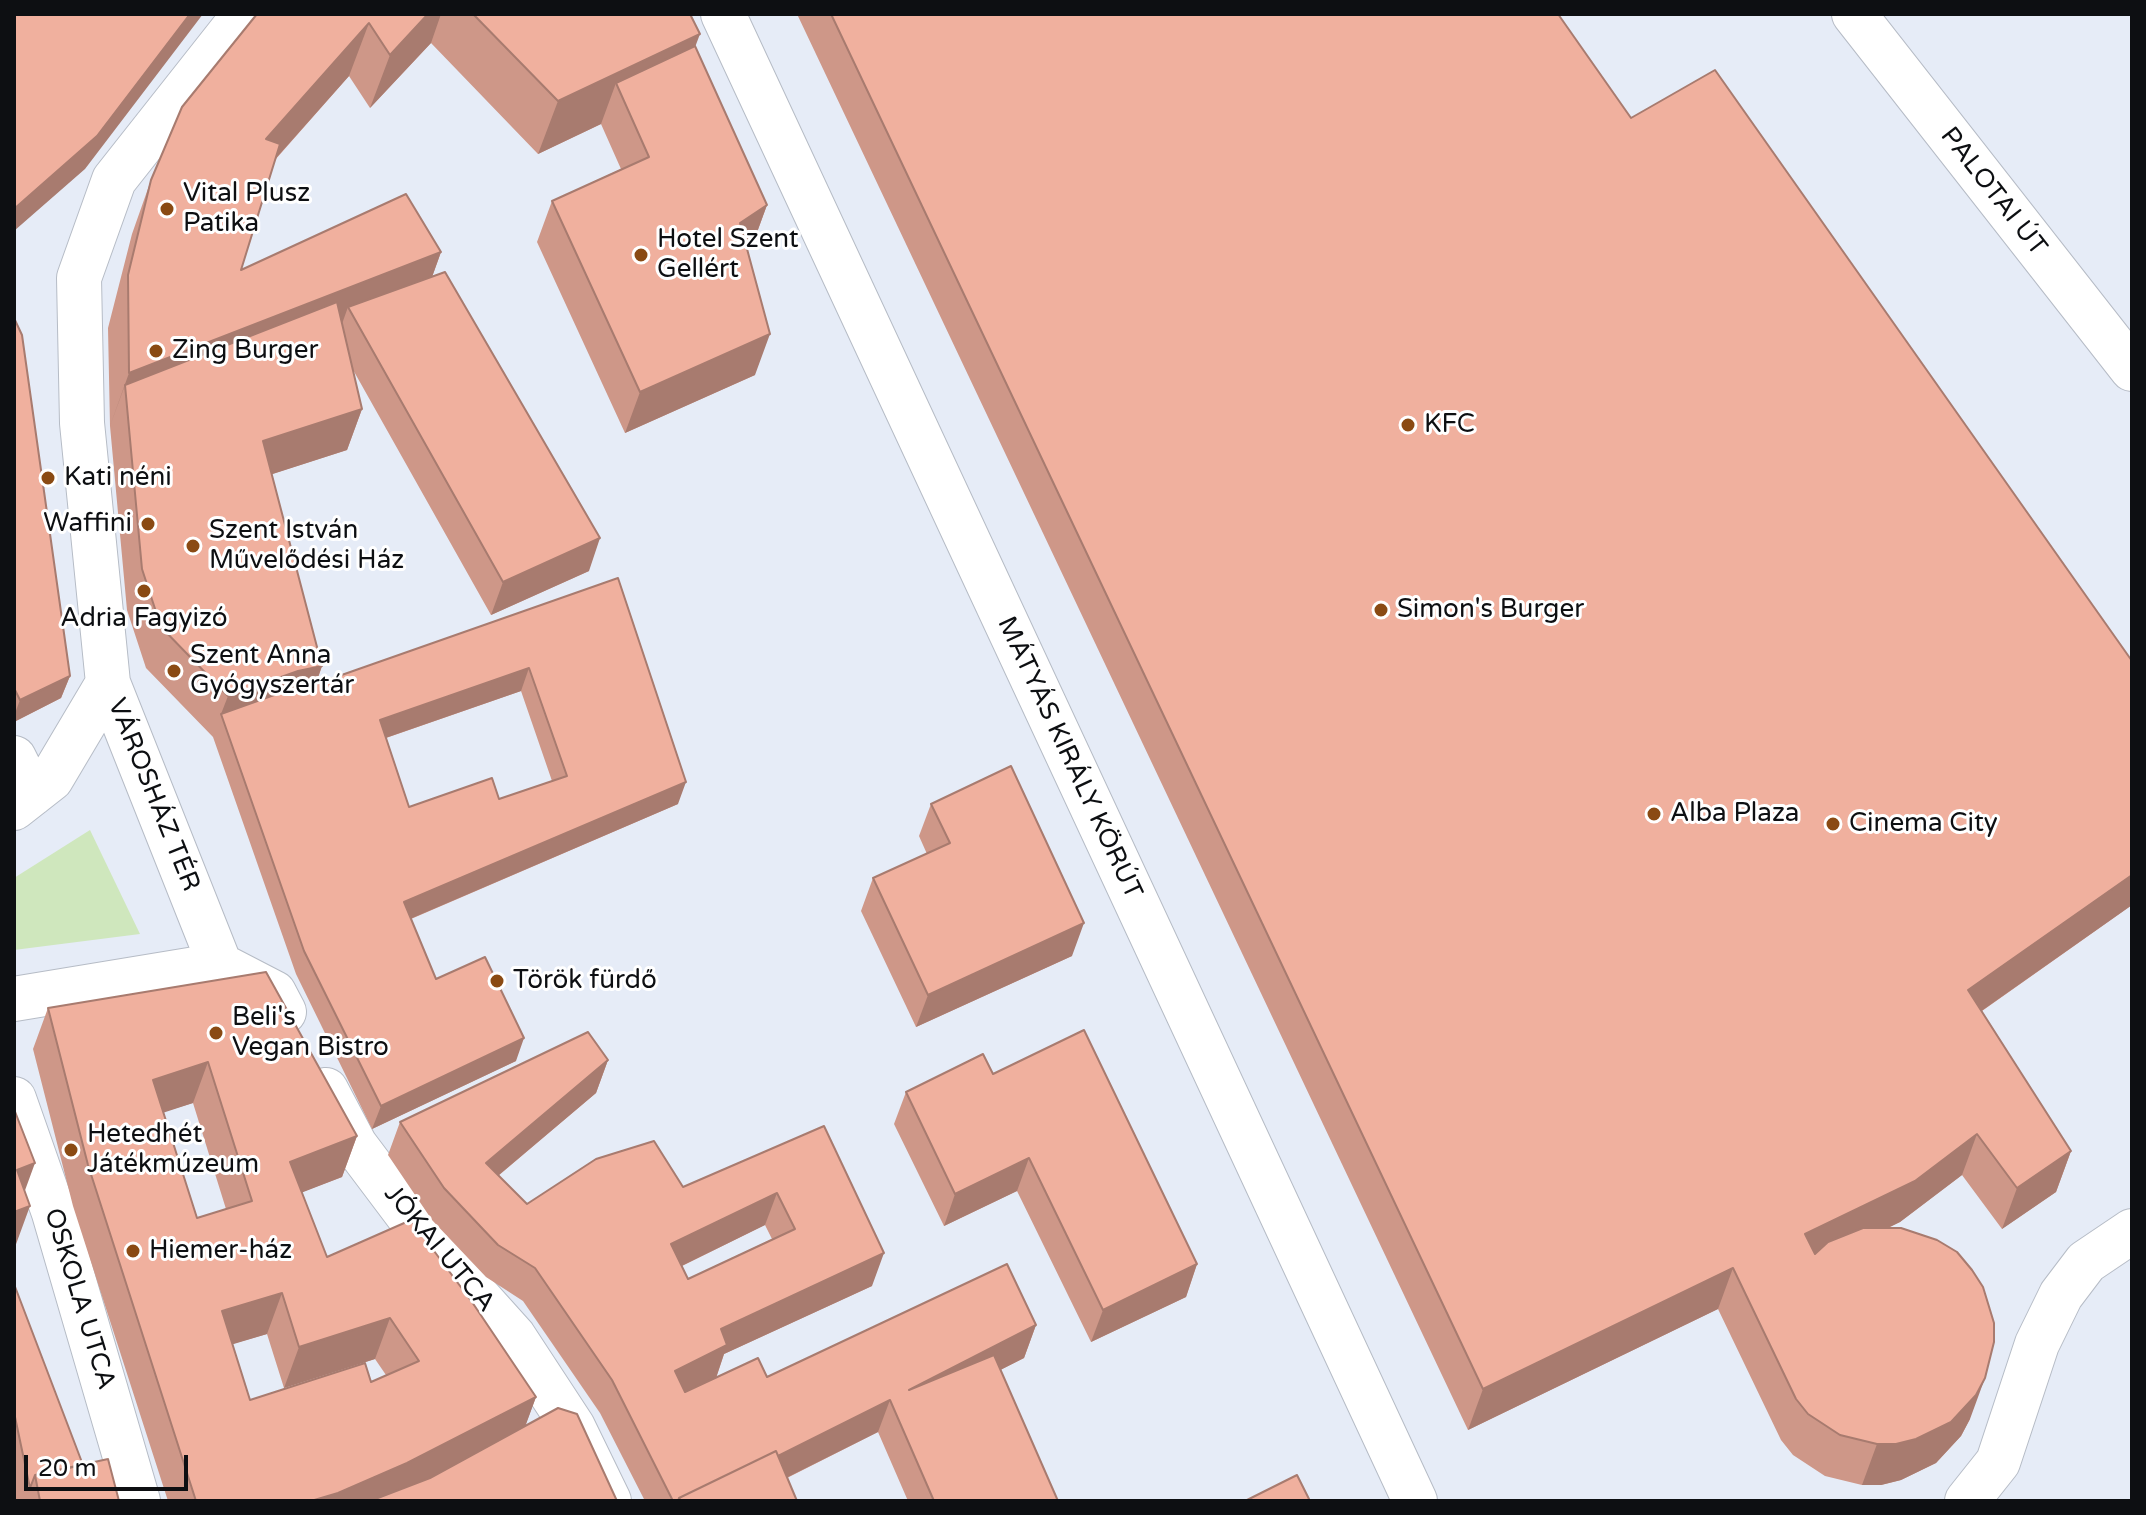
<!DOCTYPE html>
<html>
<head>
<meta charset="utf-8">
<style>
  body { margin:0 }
  #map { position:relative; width:2146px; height:1515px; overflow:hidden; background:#e6ecf7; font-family:"Varela Round",sans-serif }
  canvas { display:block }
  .frame { position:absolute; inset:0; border:16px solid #0d0f12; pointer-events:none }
  .scale { position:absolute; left:24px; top:1455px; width:164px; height:36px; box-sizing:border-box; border:4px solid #0d0f12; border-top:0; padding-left:10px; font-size:24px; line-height:28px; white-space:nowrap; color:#0d0f12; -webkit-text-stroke:6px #fff; paint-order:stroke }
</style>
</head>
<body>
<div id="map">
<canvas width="2146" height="1515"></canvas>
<div class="frame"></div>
<div class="scale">20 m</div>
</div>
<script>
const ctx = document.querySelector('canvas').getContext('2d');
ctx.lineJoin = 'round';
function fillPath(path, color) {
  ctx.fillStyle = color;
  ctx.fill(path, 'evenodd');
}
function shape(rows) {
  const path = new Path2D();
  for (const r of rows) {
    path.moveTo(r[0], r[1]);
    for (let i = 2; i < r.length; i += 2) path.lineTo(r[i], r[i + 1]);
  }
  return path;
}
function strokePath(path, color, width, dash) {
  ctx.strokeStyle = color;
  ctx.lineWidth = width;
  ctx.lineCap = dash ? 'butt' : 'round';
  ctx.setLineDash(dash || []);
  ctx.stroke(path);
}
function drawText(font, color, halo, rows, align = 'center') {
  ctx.font = font + ' "Varela Round",sans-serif';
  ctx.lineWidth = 6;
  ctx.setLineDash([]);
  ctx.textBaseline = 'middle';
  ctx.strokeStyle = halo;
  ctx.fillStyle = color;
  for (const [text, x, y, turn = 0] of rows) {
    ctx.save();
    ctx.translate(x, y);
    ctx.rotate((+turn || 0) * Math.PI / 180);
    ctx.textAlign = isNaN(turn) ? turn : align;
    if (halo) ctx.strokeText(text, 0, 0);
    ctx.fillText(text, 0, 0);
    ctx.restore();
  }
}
fillPath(shape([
  [90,830,140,934,14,950,14,878]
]), '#cfe7bd');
const street = shape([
  [245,14,114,180,79,278,82,423,108,683,220,965,274,993,284,1012],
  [723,14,1415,1501],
  [14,758,32,794],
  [14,808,51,779,108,683],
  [14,999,220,965],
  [326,1090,355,1145,425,1238,514,1337,573,1427,609,1501],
  [14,1099,54,1213,138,1501],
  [1967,1501,1998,1462,2037,1344,2061,1295,2086,1262,2132,1231]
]);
const secondary = shape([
  [1854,14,2132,369]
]);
strokePath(street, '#b6bcc6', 46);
strokePath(secondary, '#b6bcc6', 46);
strokePath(street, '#fff', 44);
strokePath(secondary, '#fff', 44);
fillPath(shape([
  [257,14,690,14,695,46,767,205,752,246,747,249,755,375,625,433,537,242,552,201,621,169,601,124,538,154,431,43,370,108,349,76,275,160,241,270,441,252,432,277,589,571,491,615,352,368,362,409,347,450,272,474,322,666,316,684,618,578,678,804,411,919,436,979,516,1061,372,1129,296,974,213,737,146,668,127,610,110,426,108,328,132,234,151,180],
  [521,691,552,781,499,799,409,807,386,738],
  [797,14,1558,14,1631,118,2132,661,2132,905,1982,1011,2071,1151,2056,1192,2002,1229,1962,1175,1900,1222,1888,1228,1970,1419,1961,1436,1936,1463,1901,1480,1881,1485,1862,1485,1825,1476,1793,1455,1781,1440,1718,1309,1468,1430],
  [14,318,70,676,61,698,14,722],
  [931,804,1072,956,916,1027,861,911,873,878,927,854,919,836],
  [266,972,357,1136,342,1177,302,1192,327,1257,536,1397,525,1426,617,1501,168,1501,73,1206,33,1049,48,1008],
  [193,1103,226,1209,197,1218,163,1112],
  [267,1334,284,1388,375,1359,386,1375,371,1382,250,1400,232,1344],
  [608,1060,596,1093,498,1176,527,1204,683,1187,824,1126,872,1286,724,1354,716,1378,767,1377,1036,1325,1024,1358,1000,1370,1058,1501,908,1501,878,1432,787,1478,797,1501,645,1501,600,1413,523,1301,486,1277,432,1220,388,1155,400,1122],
  [765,1225,772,1239,688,1279,682,1266],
  [993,1074,1197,1264,1186,1297,1091,1342,1017,1191,944,1226,894,1124,906,1092],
  [14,1284,83,1465,119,1501,14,1501]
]), '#ce9788');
fillPath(shape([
  [190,14,203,14,85,169,14,231,14,209],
  [428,14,441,14,431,43,370,108,390,55],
  [369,23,349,76,246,192,266,139],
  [700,34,680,87,616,83,601,124,538,154,558,101],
  [767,205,752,246,725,264,740,223],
  [441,252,422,305,348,307,337,338,125,385,110,426,129,373],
  [770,334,755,375,625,433,640,392],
  [362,409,347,450,248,482,263,441],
  [600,538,589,571,491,615,503,582],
  [322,666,307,707,221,714,228,696,298,671],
  [529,668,521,691,371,743,380,720],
  [70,676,61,698,14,722,14,716,20,700],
  [686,782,678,804,396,925,404,902],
  [2132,875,2132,905,1953,1031,1968,990],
  [1084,923,1072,956,916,1027,928,995],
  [524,1038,516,1061,372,1129,381,1106],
  [608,1060,596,1093,474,1196,486,1163],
  [208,1062,193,1103,138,1121,153,1080],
  [1977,1134,1962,1175,1900,1222,1790,1275,1805,1234],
  [357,1136,342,1177,275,1203,290,1162],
  [2071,1151,2056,1192,2002,1229,2017,1188],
  [1029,1158,1017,1191,944,1226,955,1194],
  [35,1163,20,1204,17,1170],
  [777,1193,765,1225,659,1277,671,1244],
  [30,1206,15,1247,14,1247,14,1212],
  [884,1253,872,1286,724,1354,716,1378,663,1403,675,1371,721,1329],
  [1197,1264,1186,1297,1091,1342,1103,1310],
  [1733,1268,1718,1309,1468,1430,1483,1389],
  [282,1293,267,1334,207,1352,222,1311],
  [390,1318,375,1359,284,1388,299,1347],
  [1036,1325,1024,1358,900,1421,909,1390],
  [1985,1378,1970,1419,1961,1436,1936,1463,1901,1480,1881,1485,1862,1485,1877,1444],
  [536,1397,521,1438,399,1501,311,1501],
  [890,1400,878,1432,740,1501,687,1501]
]), '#a87b6f');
const building = shape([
  [14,14,190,14,97,136,14,209,14,14],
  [257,14,428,14,390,55,369,23,266,139,280,144,241,270,406,194,441,252,129,373,128,275,151,180,182,107,257,14],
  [473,14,690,14,700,34,558,101,473,14],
  [831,14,1558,14,1631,118,1715,70,2132,661,2132,875,1968,990,2071,1151,2017,1188,1977,1134,1915,1181,1805,1234,1815,1254,1828,1242,1863,1228,1901,1228,1937,1240,1957,1252,1972,1270,1983,1287,1994,1323,1994,1342,1985,1378,1976,1395,1951,1422,1916,1439,1896,1444,1877,1444,1840,1435,1808,1414,1796,1399,1733,1268,1483,1389,831,14],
  [695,46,767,205,740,223,770,334,640,392,552,201,649,157,616,83,695,46],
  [445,272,600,538,503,582,348,307,445,272],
  [337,302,362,409,263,441,322,666,298,671,228,696,161,627,142,569,125,385,337,302],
  [14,318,22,335,70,676,20,700,14,688,14,318],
  [618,578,686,782,404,902,436,979,485,957,524,1038,381,1106,304,951,221,714,291,689,316,684,618,578],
  [529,668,567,776,499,799,492,778,409,807,380,720,529,668],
  [1011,766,1084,923,928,995,873,878,950,843,931,804,1011,766],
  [266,972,357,1136,290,1162,327,1257,411,1220,472,1302,536,1397,407,1463,338,1493,311,1501,196,1501,88,1165,48,1008,266,972],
  [208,1062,252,1201,197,1218,153,1080,208,1062],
  [282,1293,299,1347,390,1318,419,1361,371,1382,365,1363,250,1400,222,1311,282,1293],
  [1084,1030,1197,1264,1103,1310,1029,1158,955,1194,906,1092,983,1054,993,1074,1084,1030],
  [588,1032,608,1060,486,1163,527,1204,596,1159,654,1141,683,1187,824,1126,884,1253,721,1329,727,1345,675,1371,685,1392,758,1358,767,1377,1007,1264,1036,1325,909,1390,994,1355,1058,1501,934,1501,890,1400,778,1456,776,1451,679,1498,678,1501,673,1501,612,1380,535,1268,498,1245,444,1188,400,1122,588,1032],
  [777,1193,795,1229,688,1279,671,1244,777,1193],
  [14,1109,35,1163,17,1170,30,1206,14,1212,14,1109],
  [14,1284,83,1465,35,1475,30,1488,15,1417,14,1417,14,1284],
  [558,1408,577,1414,617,1501,370,1501,430,1478,558,1408],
  [776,1451,797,1501,681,1501,679,1498,776,1451],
  [108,1459,119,1501,40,1501,35,1475,108,1459],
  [1297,1475,1310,1501,1245,1501,1297,1475]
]);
fillPath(building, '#f0b09e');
strokePath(building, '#a87b6f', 2);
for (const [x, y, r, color] of [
  [167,209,8,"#8a4a13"],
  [641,255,8,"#8a4a13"],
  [156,351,8,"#8a4a13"],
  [1408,425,8,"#8a4a13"],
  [48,478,8,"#8a4a13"],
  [148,524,8,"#8a4a13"],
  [193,546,8,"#8a4a13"],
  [144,591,8,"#8a4a13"],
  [1381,610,8,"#8a4a13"],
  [174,671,8,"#8a4a13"],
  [1654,814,8,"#8a4a13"],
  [1833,824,8,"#8a4a13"],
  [497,981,8,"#8a4a13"],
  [216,1033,8,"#8a4a13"],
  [71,1150,8,"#8a4a13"],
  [133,1251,8,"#8a4a13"]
]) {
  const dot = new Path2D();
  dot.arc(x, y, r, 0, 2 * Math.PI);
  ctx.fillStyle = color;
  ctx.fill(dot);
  strokePath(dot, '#fff', 3);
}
drawText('26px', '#0d0f12', '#fff', [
  ["PALOTAI ÚT",1993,192,52],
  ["MÁTYÁS KIRÁLY KÖRÚT",1069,758,65],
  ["VÁROSHÁZ TÉR",153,795,68],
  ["JÓKAI UTCA",439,1249,50],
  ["OSKOLA UTCA",79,1299,73]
]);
drawText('26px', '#0d0f12', '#fff', [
  ["Vital Plusz",183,194],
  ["Patika",183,224],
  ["Hotel Szent",657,240],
  ["Gellért",657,270],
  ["Zing Burger",172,351],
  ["KFC",1424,425],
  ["Kati néni",64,478],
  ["Waffini",132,524,"right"],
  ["Szent István",209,531],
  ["Művelődési Ház",209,561],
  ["Simon's Burger",1397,610],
  ["Adria Fagyizó",144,619,"center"],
  ["Szent Anna",190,656],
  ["Gyógyszertár",190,686],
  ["Alba Plaza",1670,814],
  ["Cinema City",1849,824],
  ["Török fürdő",513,981],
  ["Beli's",232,1018],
  ["Vegan Bistro",232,1048],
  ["Hetedhét",87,1135],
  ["Játékmúzeum",87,1165],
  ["Hiemer-ház",149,1251]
], 'left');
</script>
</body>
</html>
